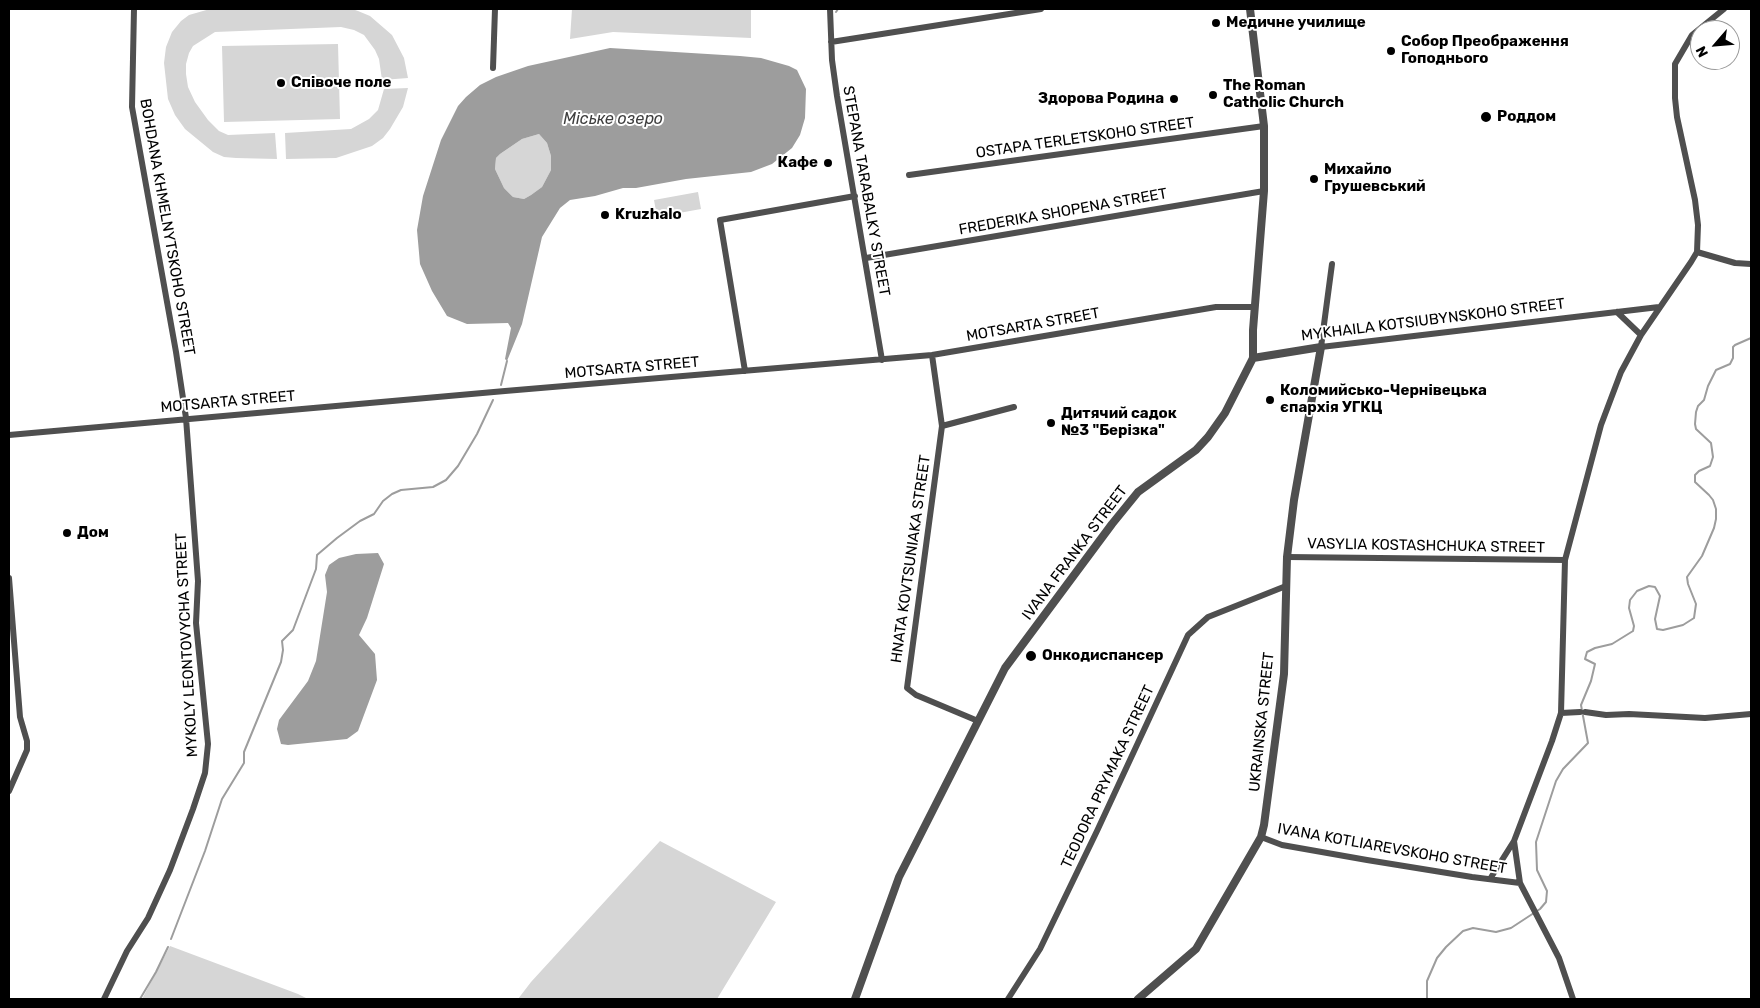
<!DOCTYPE html>
<html>
<head>
<meta charset="utf-8">
<style>
  body { margin:0 }
  #map { position:relative; width:1760px; height:1008px; overflow:hidden; background:#fff; font-family:Rubik,sans-serif }
  canvas { display:block }
  .frame { position:absolute; inset:0; border:10px solid #000; pointer-events:none }
  .north { position:absolute; left:1690px; top:20px; width:50px; height:50px; box-sizing:border-box; background:#fff; border:1px solid #999; border-radius:50%; rotate:243deg; font-size:14px; font-weight:700; line-height:20px; text-align:center; color:#000 }
  .north::after { content:''; display:block; margin:auto; width:18px; height:22px; background:#000; clip-path:polygon(50% 0,100% 100%,50% 72%,0 100%) }
</style>
</head>
<body>
<div id="map">
<canvas width="1760" height="1008"></canvas>
<div class="frame"></div>
<div class="north">N</div>
</div>
<script>
const ctx = document.querySelector('canvas').getContext('2d');
ctx.lineJoin = 'round';
function fillPath(path, color) {
  ctx.fillStyle = color;
  ctx.fill(path, 'evenodd');
}
function shape(rows) {
  const path = new Path2D();
  for (const r of rows) {
    path.moveTo(r[0], r[1]);
    for (let i = 2; i < r.length; i += 2) path.lineTo(r[i], r[i + 1]);
  }
  return path;
}
function strokePath(path, color, width, dash) {
  ctx.strokeStyle = color;
  ctx.lineWidth = width;
  ctx.lineCap = dash ? 'butt' : 'round';
  ctx.setLineDash(dash || []);
  ctx.stroke(path);
}
function drawText(font, color, halo, rows, align = 'center') {
  ctx.font = font + ' Rubik,sans-serif';
  ctx.lineWidth = 4;
  ctx.setLineDash([]);
  ctx.textBaseline = 'middle';
  ctx.strokeStyle = halo;
  ctx.fillStyle = color;
  for (const [text, x, y, turn = 0] of rows) {
    ctx.save();
    ctx.translate(x, y);
    ctx.rotate((+turn || 0) * Math.PI / 180);
    ctx.textAlign = isNaN(turn) ? turn : align;
    if (halo) ctx.strokeText(text, 0, 0);
    ctx.fillText(text, 0, 0);
    ctx.restore();
  }
}
fillPath(shape([
  [210,9,352,9,358,11,370,16,392,35,404,58,408,78,382,80,379,59,375,50,364,35,354,30,341,27,215,32,193,46,189,53,186,64,186,74,188,87,195,102,208,120,219,131,228,135,275,133,277,159,236,158,224,157,213,152,185,129,175,115,168,99,164,63,166,47,172,32,181,21,189,15],
  [572,9,751,9,751,38,613,32,570,39],
  [338,44,340,119,224,122,222,46],
  [408,88,403,107,390,129,383,138,372,146,336,158,286,159,285,133,351,129,369,119,378,110,384,89],
  [539,134,547,143,551,156,551,170,542,187,531,195,524,199,513,197,504,188,495,169,496,158,500,154,522,139],
  [698,192,701,209,657,217,654,200],
  [660,841,776,902,717,999,518,999,531,982],
  [170,946,298,994,308,999,142,999]
]), '#d6d6d6');
fillPath(shape([
  [610,48,740,56,761,58,789,66,797,70,806,89,805,118,800,135,792,148,772,164,751,172,686,179,636,188,623,188,595,196,570,200,560,208,542,237,522,324,507,361,505,359,511,328,508,323,467,324,447,316,432,291,420,264,417,230,423,196,441,140,458,106,466,97,480,85,496,77,528,66],
  [539,134,547,143,551,156,551,170,542,187,531,195,524,199,513,197,504,188,495,169,496,158,500,154,522,139],
  [378,553,384,564,367,618,359,635,375,654,377,680,358,731,347,739,288,745,281,744,277,729,279,720,308,681,316,661,327,592,325,575,329,565,339,558,356,554]
]), '#9d9d9d');
strokePath(shape([
  [836,12,838,9],
  [501,385,507,361],
  [171,939,205,851,222,799,244,763,244,752,281,662,283,650,282,641,293,630,316,569,317,555,337,538,360,521,374,514,383,501,392,494,401,490,433,487,446,480,458,466,477,434,493,400],
  [140,999,156,972,168,947],
  [1427,999,1427,981,1437,958,1446,947,1463,931,1473,928,1496,932,1511,928,1540,909,1546,902,1547,891,1537,870,1536,842,1556,781,1563,769,1588,743,1581,705,1591,681,1595,664,1585,659,1587,652,1595,648,1612,644,1633,631,1634,626,1629,608,1630,600,1637,591,1649,586,1655,587,1660,596,1655,619,1657,629,1663,630,1683,625,1694,618,1696,604,1688,584,1687,577,1702,556,1714,528,1716,519,1716,509,1713,500,1709,495,1695,482,1695,475,1699,471,1710,466,1713,457,1711,443,1696,429,1695,424,1696,412,1698,406,1704,400,1708,386,1716,370,1730,364,1733,358,1733,347,1735,345,1751,338]
]), '#9d9d9d', 2);
strokePath(shape([
  [830,9,832,60,837,96,882,360],
  [831,42,1041,9],
  [493,68,495,9],
  [909,175,1264,126],
  [1697,252,1735,263,1751,264],
  [866,258,1264,191],
  [1332,264,1321,347,1659,307],
  [1617,312,1641,335],
  [932,355,942,426,907,688,916,695,978,721],
  [745,371,720,220,855,196],
  [942,426,1014,407],
  [9,435,505,391,932,355,1216,307,1254,307],
  [1287,557,1565,560],
  [9,578,20,717,27,741,27,750,9,791],
  [1585,712,1606,715,1629,714,1705,718,1751,714],
  [1561,713,1580,712],
  [1261,837,1282,845,1367,860,1472,877,1520,883],
  [1490,879,1514,841],
  [104,999,127,951,148,918,170,870,193,809,205,773,208,744,196,623,198,581,186,418,176,352,132,107,134,9],
  [1008,999,1040,949,1097,831,1188,635,1208,617,1286,586],
  [1573,999,1559,958,1520,883,1514,841,1552,741,1561,713,1565,560,1601,425,1621,372,1641,335,1691,262,1697,252,1698,225,1695,200,1677,117,1675,98,1675,64,1692,35,1724,9]
]), '#4f4f4f', 6);
strokePath(shape([
  [855,999,899,877,1005,668,1112,524,1138,492,1196,450,1208,437,1225,413,1253,358,1253,330,1264,191,1264,126,1250,9],
  [1138,999,1196,949,1261,837,1264,825,1284,674,1287,557,1294,500,1321,347,1253,358]
]), '#4f4f4f', 8);
for (const [x, y, r, color] of [
  [1216,23,5,"#000"],
  [1391,51,5,"#000"],
  [281,83,5,"#000"],
  [1213,95,5,"#000"],
  [1174,99,5,"#000"],
  [1486,117,6,"#000"],
  [828,163,5,"#000"],
  [1314,179,5,"#000"],
  [605,215,5,"#000"],
  [1270,400,5,"#000"],
  [1051,423,5,"#000"],
  [67,533,5,"#000"],
  [1031,656,6,"#000"]
]) {
  const dot = new Path2D();
  dot.arc(x, y, r, 0, 2 * Math.PI);
  ctx.fillStyle = color;
  ctx.fill(dot);
  strokePath(dot, '#fff', 2);
}
drawText('bold 15px', '#000', '#fff', [
  ["Медичне училище",1226,23],
  ["Собор Преображення",1401,42],
  ["Гоподнього",1401,59],
  ["Співоче поле",291,83],
  ["The Roman",1223,86],
  ["Catholic Church",1223,103],
  ["Здорова Родина",1164,99,"right"],
  ["Роддом",1497,117],
  ["Кафе",818,163,"right"],
  ["Михайло",1324,170],
  ["Грушевський",1324,187],
  ["Kruzhalo",615,215],
  ["Коломийсько-Чернівецька",1280,391],
  ["єпархія УГКЦ",1280,408],
  ["Дитячий садок",1061,414],
  ["№3 \"Берізка\"",1061,431],
  ["Дом",77,533],
  ["Онкодиспансер",1042,656]
], 'left');
drawText('15px', '#000', '#fff', [
  ["OSTAPA TERLETSKOHO STREET",1085,138,-8],
  ["STEPANA TARABALKY STREET",866,191,80],
  ["FREDERIKA SHOPENA STREET",1063,212,-10],
  ["BOHDANA KHMELNYTSKOHO STREET",167,227,80],
  ["MYKHAILA KOTSIUBYNSKOHO STREET",1433,320,-7],
  ["MOTSARTA STREET",1033,325,-10],
  ["MOTSARTA STREET",632,368,-5],
  ["MOTSARTA STREET",228,402,-5],
  ["VASYLIA KOSTASHCHUKA STREET",1426,546,1],
  ["IVANA FRANKA STREET",1075,553,-53],
  ["HNATA KOVTSUNIAKA STREET",911,559,-82],
  ["MYKOLY LEONTOVYCHA STREET",187,645,-93],
  ["UKRAINSKA STREET",1262,722,-84],
  ["TEODORA PRYMAKA STREET",1108,777,-65],
  ["IVANA KOTLIAREVSKOHO STREET",1392,849,10]
]);
drawText('italic 16px', '#3e3e3e', '#fff', [
  ["Міське озеро",613,119]
]);
</script>
</body>
</html>
